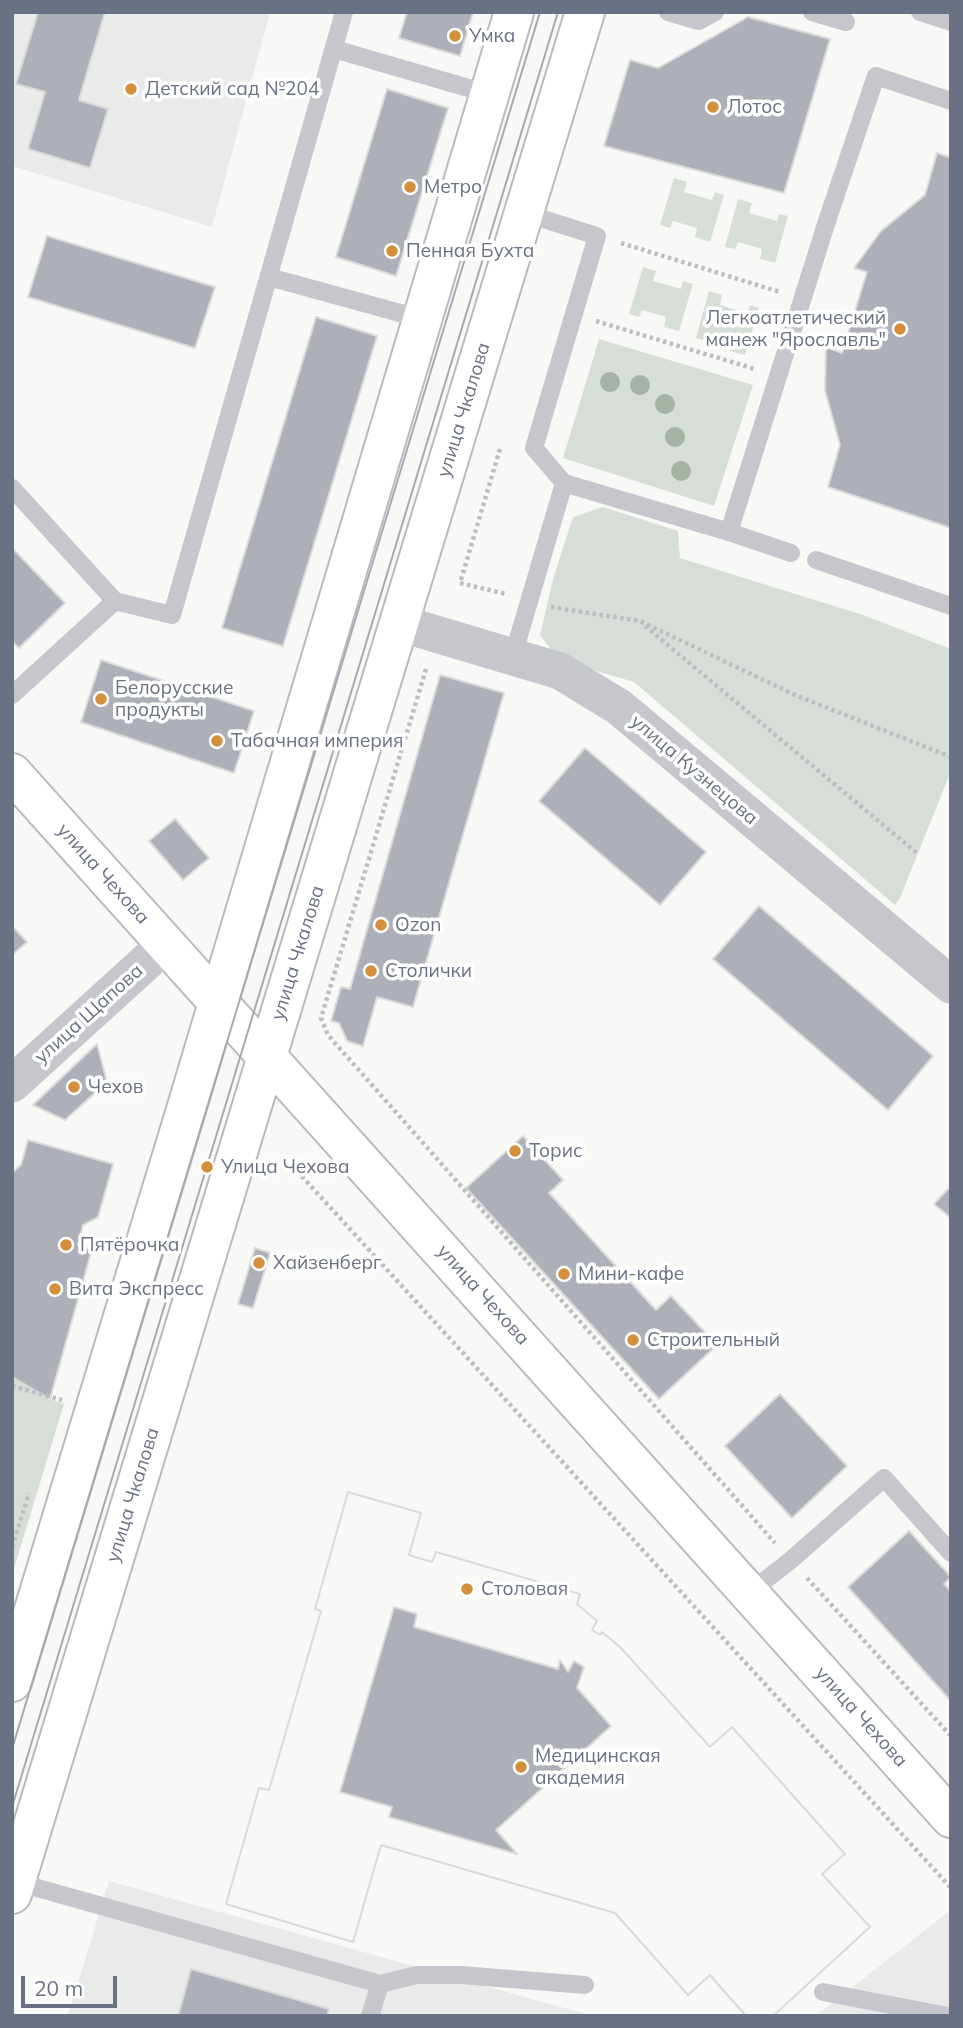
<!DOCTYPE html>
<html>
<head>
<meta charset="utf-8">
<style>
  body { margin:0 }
  #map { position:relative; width:963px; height:2028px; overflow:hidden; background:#f8f9f7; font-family:Mulish,sans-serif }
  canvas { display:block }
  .frame { position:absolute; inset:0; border:14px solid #6b7185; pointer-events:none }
  .scale { position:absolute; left:21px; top:1976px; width:96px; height:32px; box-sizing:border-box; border:4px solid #6b7185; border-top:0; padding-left:9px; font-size:21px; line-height:24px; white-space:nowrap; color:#6b7185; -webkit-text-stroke:5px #fff; paint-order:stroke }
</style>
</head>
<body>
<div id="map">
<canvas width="963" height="2028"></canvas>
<div class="frame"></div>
<div class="scale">20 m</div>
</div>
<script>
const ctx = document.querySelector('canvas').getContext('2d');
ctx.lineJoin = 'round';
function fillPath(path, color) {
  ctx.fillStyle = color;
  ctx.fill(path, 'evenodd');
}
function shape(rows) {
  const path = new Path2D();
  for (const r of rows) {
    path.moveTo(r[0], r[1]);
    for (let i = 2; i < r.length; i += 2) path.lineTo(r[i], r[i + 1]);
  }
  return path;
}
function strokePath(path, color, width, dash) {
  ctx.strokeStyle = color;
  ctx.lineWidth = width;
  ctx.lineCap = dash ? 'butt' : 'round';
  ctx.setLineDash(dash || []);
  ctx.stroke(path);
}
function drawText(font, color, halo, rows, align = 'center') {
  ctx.font = font + ' Mulish,sans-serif';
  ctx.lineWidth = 7;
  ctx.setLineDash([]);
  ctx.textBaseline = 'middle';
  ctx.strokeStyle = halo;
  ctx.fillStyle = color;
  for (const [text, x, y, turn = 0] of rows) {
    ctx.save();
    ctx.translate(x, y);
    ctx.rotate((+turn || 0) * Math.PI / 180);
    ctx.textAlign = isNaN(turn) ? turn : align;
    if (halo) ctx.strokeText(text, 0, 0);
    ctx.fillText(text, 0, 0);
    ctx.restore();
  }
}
fillPath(shape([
  [12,12,270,12,212,227,12,166],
  [109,1881,593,2016,68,2016],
  [948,1912,951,1914,951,2016,816,2016]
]), '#e9eaea');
fillPath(shape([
  [674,178,687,182,684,192,712,200,715,192,724,195,710,242,695,237,697,228,673,221,670,228,660,225],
  [738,199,752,203,749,213,777,221,779,214,788,216,775,263,760,259,762,249,738,242,735,249,725,247],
  [643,267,656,271,653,281,681,289,683,281,693,284,679,331,664,327,666,317,642,310,639,317,629,314],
  [709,291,722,295,720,305,747,313,750,305,759,308,745,355,730,351,732,341,708,334,706,341,696,338],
  [599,339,753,385,714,506,563,458],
  [603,507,678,531,680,558,863,615,951,649,951,771,900,898,895,905,634,682,559,660,540,635,553,579,573,517],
  [12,1372,50,1399,64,1404,12,1575]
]), '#d7ded7');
const building = shape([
  [38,12,105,12,79,100,108,109,90,168,28,149,45,92,16,84,38,12],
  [407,12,473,12,460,56,399,38,407,12],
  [748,17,830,39,784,193,604,146,630,60,658,68,748,17],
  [387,89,448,108,396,276,336,257,387,89],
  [937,153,951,158,951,528,828,487,840,445,825,390,826,347,842,353,867,272,854,268,881,231,925,195,937,153],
  [47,236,215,287,195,348,28,297,47,236],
  [316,317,377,336,283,646,222,628,316,317],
  [12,548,65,603,19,648,12,641,12,548],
  [101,660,254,711,234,773,81,722,101,660],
  [440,675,504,693,413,1007,377,997,363,1046,347,1041,339,1023,331,1021,341,987,350,989,440,675],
  [585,748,706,852,660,905,539,801,585,748],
  [175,819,209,858,183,880,149,841,175,819],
  [759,906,933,1056,888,1110,713,959,759,906],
  [12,926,27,942,12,955,12,926],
  [97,1044,107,1082,65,1120,33,1105,97,1044],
  [523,1136,563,1180,549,1193,656,1310,671,1296,717,1345,659,1399,466,1188,523,1136],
  [28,1140,113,1164,98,1217,83,1225,78,1245,92,1249,50,1399,12,1377,12,1173,21,1165,28,1140],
  [951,1186,951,1218,934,1204,951,1186],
  [255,1248,270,1253,253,1308,238,1304,255,1248],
  [780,1394,847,1466,792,1518,725,1446,780,1394],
  [348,1492,421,1513,409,1555,432,1562,436,1552,580,1594,577,1604,597,1621,592,1630,600,1635,602,1632,621,1648,710,1747,732,1727,845,1854,822,1874,870,1927,773,2016,746,2016,710,1975,688,1995,615,1913,381,1845,353,1942,226,1904,259,1788,269,1790,321,1611,315,1609,348,1492],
  [394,1607,417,1614,414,1627,558,1669,560,1660,568,1672,574,1661,584,1667,577,1688,611,1726,496,1830,517,1854,389,1817,392,1807,340,1792,394,1607],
  [348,1492,421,1513,409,1555,432,1562,436,1552,580,1594,577,1604,597,1621,592,1630,600,1635,602,1632,621,1648,710,1747,732,1727,845,1854,822,1874,870,1927,773,2016,746,2016,710,1975,688,1995,615,1913,381,1845,353,1942,226,1904,259,1788,269,1790,321,1611,315,1609,348,1492],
  [909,1531,951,1577,944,1584,951,1591,951,1701,848,1587,909,1531],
  [191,1969,329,2009,327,2016,178,2016,191,1969]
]);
fillPath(building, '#adb0b9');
strokePath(building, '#dadbd9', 2);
const secondary = shape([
  [12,773,951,1818],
  [12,1682,186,1110,514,12],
  [12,1894,585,12]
]);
strokePath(secondary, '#b8bac0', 42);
strokePath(shape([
  [621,243,780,292],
  [596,321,755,369],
  [500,449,460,583,506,594],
  [551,607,640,621,795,695,951,757],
  [645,626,918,854],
  [426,669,321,1018,328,1035,775,1543],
  [297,1171,951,1888],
  [12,1386,62,1400],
  [12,1547,29,1493],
  [807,1578,951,1736]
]), '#bdbec2', 4.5, [3.5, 3.5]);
strokePath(shape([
  [668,12,699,21,715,12],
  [812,12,846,22],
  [920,12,951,22],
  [334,49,489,94],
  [269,277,422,319],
  [564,483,729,532],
  [12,488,115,601,172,615,344,12],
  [791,553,729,532,827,221,876,76,951,101],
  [816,560,951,606],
  [513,656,564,483,534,448,597,236,524,213],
  [12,695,115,601],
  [750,1592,791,1560,884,1478,951,1553],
  [16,1882,380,1984],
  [823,1992,948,2016],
  [370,2016,380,1984,417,1975,461,1975,585,1985]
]), '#c5c7cc', 18);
strokePath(shape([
  [399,623,560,671,619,707,951,985],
  [12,1084,166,944]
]), '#c5c7cc', 37);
strokePath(secondary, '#fff', 38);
strokePath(shape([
  [12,1749,540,12],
  [12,1807,558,12]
]), '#a7a9b0', 2);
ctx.fillStyle = '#a7b2a7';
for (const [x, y] of [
  [610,382],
  [640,385],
  [665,404],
  [675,437],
  [681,471]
]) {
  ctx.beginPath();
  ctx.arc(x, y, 10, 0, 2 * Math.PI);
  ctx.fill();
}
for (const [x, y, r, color] of [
  [455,36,7,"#d58f3b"],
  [131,89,7,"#d58f3b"],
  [713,107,7,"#d58f3b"],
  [410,187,7,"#d58f3b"],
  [392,251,7,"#d58f3b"],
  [900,329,7,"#d58f3b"],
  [101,699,7,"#d58f3b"],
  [217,741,7,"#d58f3b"],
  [381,925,7,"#d58f3b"],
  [371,971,7,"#d58f3b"],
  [74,1087,7,"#d58f3b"],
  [515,1151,7,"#d58f3b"],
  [207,1167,7,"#d58f3b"],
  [66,1245,7,"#d58f3b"],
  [259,1263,7,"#d58f3b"],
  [564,1274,7,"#d58f3b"],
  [55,1289,7,"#d58f3b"],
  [633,1340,7,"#d58f3b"],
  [467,1589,7,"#d58f3b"],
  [521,1767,7,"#d58f3b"]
]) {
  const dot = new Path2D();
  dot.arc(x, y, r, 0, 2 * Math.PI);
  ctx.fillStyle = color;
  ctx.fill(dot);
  strokePath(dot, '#fff', 2.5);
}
drawText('19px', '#6b7185', '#fff', [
  ["Умка",469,36],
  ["Детский сад №204",145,89],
  ["Лотос",727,107],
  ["Метро",424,187],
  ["Пенная Бухта",406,251],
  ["Легкоатлетический",886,318,"right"],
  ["манеж \"Ярославль\"",886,340,"right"],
  ["Белорусские",115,688],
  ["продукты",115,710],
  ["Табачная империя",231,741],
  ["Ozon",395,925],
  ["Столички",385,971],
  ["Чехов",88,1087],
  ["Торис",529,1151],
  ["Улица Чехова",221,1167],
  ["Пятёрочка",80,1245],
  ["Хайзенберг",273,1263],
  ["Мини-кафе",578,1274],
  ["Вита Экспресс",69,1289],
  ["Строительный",647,1340],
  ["Столовая",481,1589],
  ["Медицинская",535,1756],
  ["академия",535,1778]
], 'left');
drawText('19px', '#6b7185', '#fff', [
  ["улица Чкалова",464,410,-73],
  ["улица Кузнецова",694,770,40],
  ["улица Чехова",103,874,48],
  ["улица Чкалова",298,953,-73],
  ["улица Щапова",89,1014,-42],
  ["улица Чехова",483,1295,48],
  ["улица Чкалова",133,1495,-73],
  ["улица Чехова",861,1717,48]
]);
</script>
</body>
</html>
